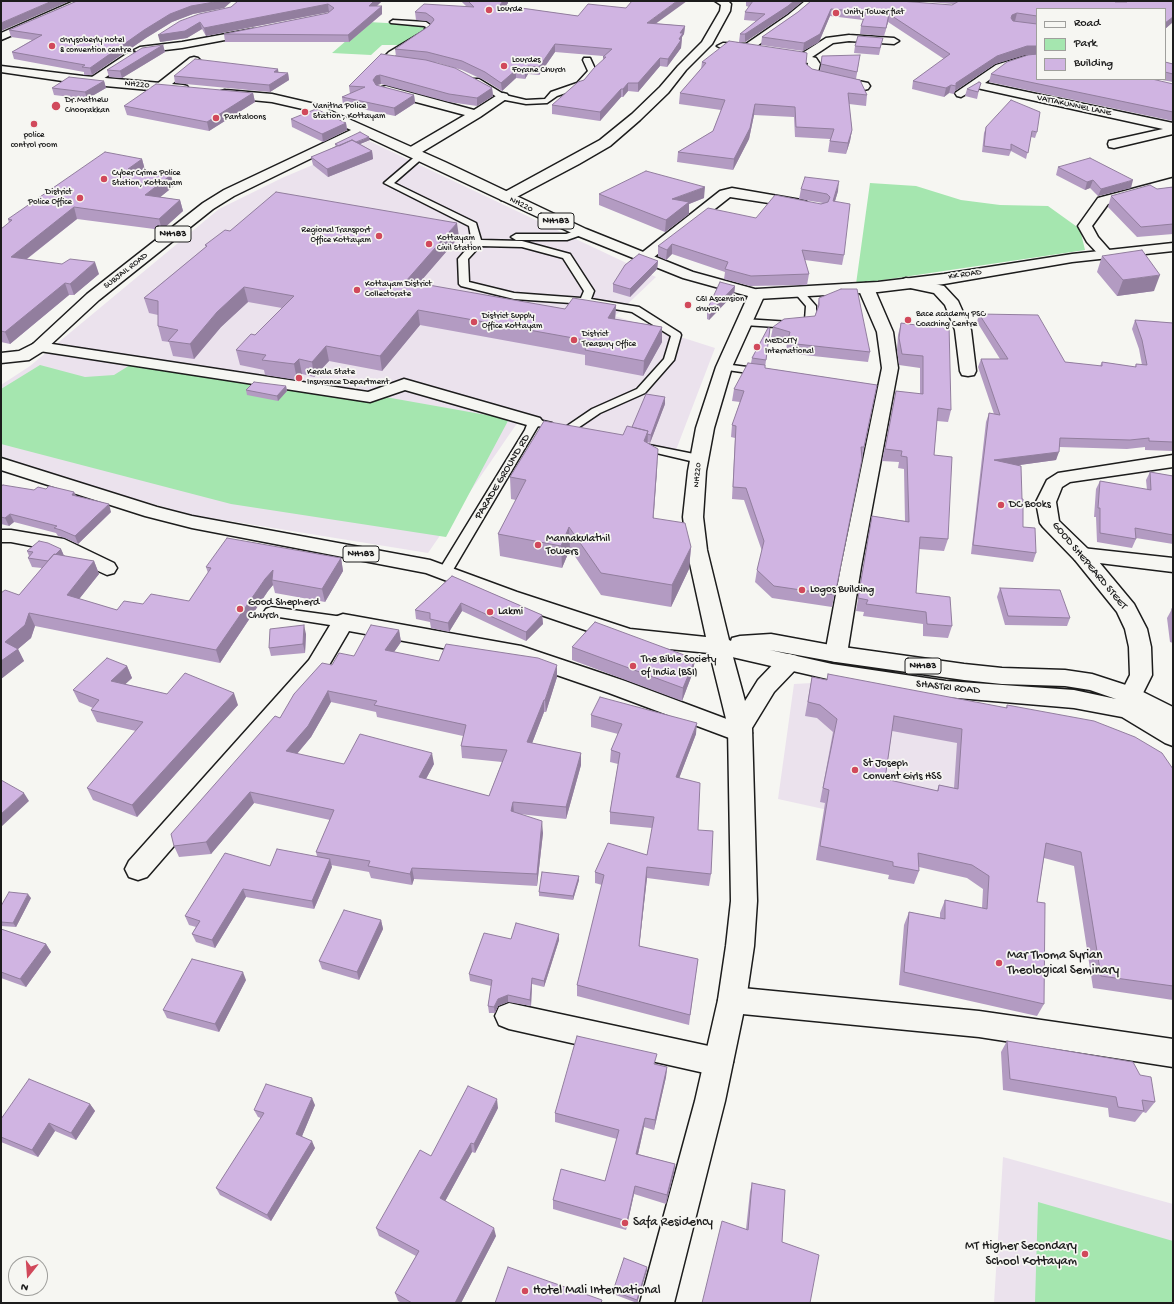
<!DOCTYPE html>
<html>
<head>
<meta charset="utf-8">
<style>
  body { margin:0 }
  #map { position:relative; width:1174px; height:1304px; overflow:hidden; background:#f6f6f2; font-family:"Gochi Hand",sans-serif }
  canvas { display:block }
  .frame { position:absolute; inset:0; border:2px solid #1c1c1c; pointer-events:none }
  .legend { position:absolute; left:1036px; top:8px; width:130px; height:72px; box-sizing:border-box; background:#f6f6f2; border:1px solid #9f9f9c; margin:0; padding:5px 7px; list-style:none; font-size:12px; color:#1c1c1c }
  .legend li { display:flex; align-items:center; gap:8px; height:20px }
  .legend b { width:20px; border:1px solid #9f9f9c }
  .north { position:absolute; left:8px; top:1256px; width:40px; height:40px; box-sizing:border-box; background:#f6f6f2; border:1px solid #9f9f9c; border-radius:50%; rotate:197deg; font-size:11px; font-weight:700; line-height:16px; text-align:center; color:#1c1c1c }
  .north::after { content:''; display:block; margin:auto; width:14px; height:18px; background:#d1495b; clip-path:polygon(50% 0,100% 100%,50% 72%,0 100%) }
</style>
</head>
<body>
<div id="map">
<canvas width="1174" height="1304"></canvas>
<div class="frame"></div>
<ul class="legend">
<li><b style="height:5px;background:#f6f6f2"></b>Road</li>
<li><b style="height:11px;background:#a5e6af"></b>Park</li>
<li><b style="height:11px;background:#d0b4e2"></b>Building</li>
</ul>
<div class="north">N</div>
</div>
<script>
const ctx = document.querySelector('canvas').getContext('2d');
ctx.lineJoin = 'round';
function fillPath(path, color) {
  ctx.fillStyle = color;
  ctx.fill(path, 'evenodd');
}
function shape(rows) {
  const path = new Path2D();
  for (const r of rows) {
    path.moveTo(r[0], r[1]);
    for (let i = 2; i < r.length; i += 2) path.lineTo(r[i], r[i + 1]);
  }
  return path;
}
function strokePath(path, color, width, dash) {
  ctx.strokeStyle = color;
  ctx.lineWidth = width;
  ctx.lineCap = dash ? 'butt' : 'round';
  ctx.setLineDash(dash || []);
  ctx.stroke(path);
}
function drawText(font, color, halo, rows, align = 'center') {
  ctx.font = font + ' "Gochi Hand",sans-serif';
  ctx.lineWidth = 3.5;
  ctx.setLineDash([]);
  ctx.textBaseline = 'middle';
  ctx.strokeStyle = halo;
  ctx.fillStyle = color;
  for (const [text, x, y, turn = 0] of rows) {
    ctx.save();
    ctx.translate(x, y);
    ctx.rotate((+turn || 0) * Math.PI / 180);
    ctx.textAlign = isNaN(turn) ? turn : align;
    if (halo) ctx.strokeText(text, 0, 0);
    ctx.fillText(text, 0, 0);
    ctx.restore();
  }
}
fillPath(shape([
  [369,141,656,277,615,316,715,348,676,450,522,416,428,553,193,515,1,462,1,385,30,366,219,209,282,178],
  [812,683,975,706,996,847,778,799,794,684],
  [1003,1157,1173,1204,1173,1303,994,1303]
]), '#ebe2ed');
fillPath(shape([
  [368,22,424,25,427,28,400,45,382,45,371,55,332,53],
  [870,183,916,186,961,200,1000,205,1048,206,1080,229,1085,250,856,284],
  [138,360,346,390,509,419,446,537,231,504,1,444,1,389,40,365,85,377,114,375],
  [1038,1202,1173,1241,1173,1303,1035,1303]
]), '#a5e6af');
const service = shape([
  [393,20,426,22,433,27,429,33,392,58,401,59,401,63,398,63,383,61,382,59,389,52,424,31,426,27,424,26,391,23,390,22,393,20],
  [584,58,590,58,596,71,595,73,583,87,557,96,547,103,526,104,500,99,472,81,473,79,479,79,505,95,526,100,545,99,551,92,577,83,588,71,583,60,584,58],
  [418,154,421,154,425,156,394,183,476,223,481,240,522,241,570,254,594,291,591,299,639,307,680,333,681,335,674,360,645,393,600,413,572,432,564,432,562,430,564,428,592,409,637,389,664,359,671,336,632,312,585,304,514,299,461,286,459,284,458,259,472,243,469,226,384,183,418,154],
  [480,246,522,247,563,258,584,291,581,298,514,293,469,282,468,259,480,246],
  [581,229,584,230,586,232,584,234,567,240,516,240,511,237,516,234,566,234,581,229],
  [799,289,802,290,816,306,816,315,813,325,791,328,744,325,739,322,744,319,791,322,805,320,806,306,794,292,799,289],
  [724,364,763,369,768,372,763,375,720,369,719,367,724,364],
  [534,419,552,423,554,425,552,427,548,428,538,426,450,575,445,576,440,575,438,572,525,430,528,422,530,420,534,419],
  [639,443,699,455,703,456,705,459,703,462,699,463,635,448,633,446,635,444,639,443],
  [271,607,343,617,348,619,350,622,348,625,343,627,266,615,264,612,266,609,271,607]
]);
const minor = shape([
  [74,1,88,1,87,3,1,40,1,33,74,1],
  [715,1,728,1,731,4,730,11,712,44,686,70,668,93,640,120,610,146,579,164,511,200,506,201,501,200,499,197,501,194,600,140,632,114,660,87,678,66,702,42,720,11,721,5,715,1],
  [805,1,817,1,796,19,754,48,743,51,723,49,717,46,723,43,746,44,788,15,805,1],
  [253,29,257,30,258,32,257,34,182,48,140,53,134,50,140,47,182,42,253,29],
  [849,35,894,38,899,41,894,44,849,41,833,43,812,57,816,58,820,64,818,72,820,73,868,83,870,86,868,89,864,90,812,78,806,73,808,63,773,55,771,53,777,50,801,54,826,38,849,35],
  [132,52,136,53,138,55,136,57,97,83,89,83,87,81,89,79,128,53,132,52],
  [1037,55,1037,61,1026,62,1004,69,985,83,1173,123,1173,134,1114,148,1109,147,1108,144,1109,141,1163,129,977,88,961,97,957,96,955,93,996,65,1025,56,1037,55],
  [194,57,198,58,200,60,198,62,165,90,157,90,155,87,157,84,190,58,194,57],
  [386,86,474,110,499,94,503,93,507,94,509,97,480,117,417,155,412,156,407,155,406,152,407,149,465,115,382,93,380,90,382,87,386,86],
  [1173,178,1173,187,1108,204,1092,226,1098,237,1113,254,1111,257,1106,258,1101,257,1087,242,1078,226,1098,198,1173,178],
  [732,188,801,200,806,201,808,204,806,207,801,208,730,197,649,261,644,262,639,261,637,258,639,255,720,191,732,188],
  [906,278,944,286,958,301,971,330,976,371,974,375,968,376,962,375,960,371,955,330,945,305,934,293,901,286,898,283,901,280,906,278],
  [866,283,871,285,874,288,893,332,898,368,861,567,847,654,844,660,836,662,828,660,825,654,841,567,882,368,877,332,858,288,861,285,866,283],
  [39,342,368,392,404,379,540,418,543,422,540,426,534,427,405,390,370,402,33,350,31,347,33,344,39,342],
  [1,530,11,530,64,539,114,563,117,568,114,573,107,575,52,550,11,542,1,542,1,530],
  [1082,548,1173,558,1173,572,1075,560,1072,555,1075,550,1082,548],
  [343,614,521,646,625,681,748,727,752,733,748,739,740,742,609,693,519,662,349,631,325,672,147,877,138,880,129,877,125,869,129,861,309,660,335,617,343,614],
  [732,987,979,1011,1173,1039,1173,1067,979,1037,732,1013,722,1009,718,1000,722,991,732,987],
  [509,1003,718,1048,728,1052,733,1062,728,1072,718,1076,509,1029,499,1025,495,1016,499,1007,509,1003]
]);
const secondary = shape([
  [1173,455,1173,467,1070,482,1062,487,1056,502,1059,521,1089,550,1134,604,1147,629,1151,647,1152,675,1139,701,1131,703,1123,701,1120,695,1130,675,1129,647,1125,629,1117,612,1075,560,1043,527,1040,523,1036,502,1047,480,1058,473,1173,455]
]);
const primary = shape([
  [1173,243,1173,251,1072,262,944,284,878,292,757,299,752,297,749,294,752,291,757,289,878,282,944,274,1072,254,1173,243],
  [719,638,727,640,730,646,745,701,758,680,781,656,789,654,797,656,800,662,797,668,774,692,752,728,757,901,754,946,746,1000,725,1101,674,1303,640,1303,695,1101,718,1000,726,946,731,901,728,727,708,646,711,640,719,638]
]);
const trunk = shape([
  [1,66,83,76,183,85,187,86,189,89,187,92,183,93,83,84,1,72,1,66],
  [225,90,272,94,315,104,445,162,586,229,693,272,762,291,765,294,732,367,714,428,706,471,703,517,707,550,729,640,731,641,732,638,740,636,771,634,836,646,964,664,1002,668,1065,670,1092,674,1135,688,1173,707,1173,746,1165,743,1122,717,1074,708,946,697,832,680,719,654,629,645,503,602,426,573,192,528,145,516,1,470,1,458,157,507,192,516,430,560,517,592,630,629,706,637,687,550,683,517,688,471,696,428,716,367,748,296,683,278,576,235,361,134,234,196,213,209,99,300,45,350,29,360,1,363,1,353,19,351,33,344,87,294,203,203,224,190,351,130,307,110,272,102,221,97,219,94,221,91,225,90],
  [770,650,836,662,964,680,1002,684,1065,686,1090,690,1116,699,1074,690,946,681,832,664,770,650]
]);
strokePath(service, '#1c1c1c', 3);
strokePath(minor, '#1c1c1c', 3);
strokePath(secondary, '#1c1c1c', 3);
strokePath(primary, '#1c1c1c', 3);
strokePath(trunk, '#1c1c1c', 3);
fillPath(service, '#f6f6f2');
fillPath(minor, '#f6f6f2');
fillPath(secondary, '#f6f6f2');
fillPath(primary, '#f6f6f2');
fillPath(trunk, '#f6f6f2');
fillPath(shape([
  [77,1,232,1,224,8,193,14,172,22,146,38,92,75,84,75,84,72,14,59,12,52,32,40,11,37,9,30],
  [238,1,382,1,377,6,382,6,382,14,349,42,225,42,224,34,328,13,330,12,329,12,206,36,202,29,187,38,160,42,231,7],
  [461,1,508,1,508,3,506,6,578,16,685,26,684,34,682,37,681,48,667,67,660,66,638,92,628,91,623,97,621,97,600,121,552,114,552,105,584,80,603,60,603,56,555,52,539,75,528,74,525,79,516,78,502,91,486,81,462,70,435,62,492,88,493,96,477,106,449,102,381,84,377,85,376,85,414,95,415,103,395,116,343,105,342,97,350,94,349,86,396,56,395,49,429,26,431,24,427,21,416,20,415,12,466,6],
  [746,1,803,1,787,14,745,42,739,42,740,34,756,21,744,20,745,12,749,7,746,6],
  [811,1,953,5,952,4,917,1,1115,1,1115,2,1127,2,1127,1,1173,1,1173,22,1165,29,1165,9,1037,9,1037,24,1014,21,1037,24,1037,54,1025,55,995,64,955,91,954,94,949,93,944,97,912,89,913,81,944,59,888,22,884,36,860,34,861,26,863,20,830,16,819,42,803,51,761,45,762,37,798,12],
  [883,38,879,55,854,53,855,46],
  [163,45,165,52,122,78,109,77,107,70],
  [822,56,859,62,856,79,867,95,866,106,849,104,852,130,850,141,846,154,828,152,830,139,795,137,794,117,754,115,749,139,733,170,677,162,678,152,713,131,721,110,679,104,680,93,701,69,702,62,806,64,812,69,820,71],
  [1165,62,1173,64,1173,82,1156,79,1165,79],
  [278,69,278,72,288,73,289,80,270,92,175,83,174,76],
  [991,74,1173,84,1173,121,989,82],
  [104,81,106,88,87,99,54,95,52,88],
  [967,89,979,90,977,99,965,96],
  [253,93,255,102,209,131,127,115,124,106],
  [291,119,346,123,347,130,323,142,292,127],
  [986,127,1037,132,1035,138,1031,137,1026,159,1011,151,1009,156,982,152,984,133],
  [370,140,360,144,372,151,373,159,328,177,313,165,311,157,336,147,335,144],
  [142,159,145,170,143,171,174,186,160,197,180,200,183,211,162,230,77,219,27,259,99,274,74,295,69,295,10,344,1,342,1,229,9,223,8,219],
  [1058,167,1131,188,1098,196,1090,188,1085,190,1056,175],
  [1173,187,1173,234,1137,237,1108,207,1111,196,1157,189],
  [801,189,838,191,835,201,844,255,842,265,805,260,809,274,807,285,750,286,724,279,725,272,672,254,666,260,658,256,658,246,756,218,823,203,799,199],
  [599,194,704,198,689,204,689,214,665,232,599,205],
  [230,231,459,237,418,284,565,309,616,305,615,319,662,327,662,342,643,376,585,365,585,355,420,325,382,371,329,361,314,377,302,374,297,380,265,375,264,370,240,365,236,350,255,335,282,308,248,302,221,327,194,359,173,356,169,342,162,341,158,326,158,315,149,313,144,298,206,247,205,245],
  [1102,256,1154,291,1117,296,1097,272],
  [658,261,657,269,630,297,613,292,613,284],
  [735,286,734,294,709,320,707,319,707,310],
  [819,298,870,352,868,362,786,353,787,341,771,337,773,327,815,316,817,309],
  [979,314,1065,362,1100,366,1102,362,1135,367,1136,364,1142,365,1139,349,1132,329,1135,320,1173,323,1173,451,1145,450,1145,447,1127,449,1059,447,1056,460,1019,465,1023,527,1036,553,1033,562,971,554,986,422,989,413,994,414,978,367,981,359,1000,359,977,322],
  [931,322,951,410,948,422,937,421,934,455,948,539,944,551,919,549,916,593,952,626,948,638,923,636,923,624,863,616,864,612,856,611,870,528,872,516,905,521,904,469,898,468,899,462,882,461,896,391,920,394,920,368,899,365,897,350,898,335,901,323,930,327],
  [770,328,765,368,877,385,832,607,772,598,755,582,757,570,762,551,744,500,732,499,735,438,731,437,732,425,740,402,732,401,734,389,751,363,752,358],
  [286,386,287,391,278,401,247,395,246,390],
  [665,404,650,443,647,442,657,470,653,518,691,547,689,569,671,607,601,595,570,549,562,568,500,556,498,534,516,500,511,499,510,477,623,435,632,427],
  [1150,472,1173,476,1173,544,1136,538,1136,539,1132,548,1097,542,1096,517,1094,517,1096,489,1100,481,1147,490,1146,480],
  [1,486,34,490,46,489,74,492,76,496,111,512,78,544,65,538,58,536,56,533,14,522,9,526,1,524],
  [61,549,64,556,94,561,99,574,79,599,117,610,143,604,189,601,208,573,206,567,341,558,343,571,325,602,275,593,273,585,268,591,220,663,35,626,31,638,18,649,24,661,1,679,1,593,19,595,42,568,32,567,28,558,29,556,27,551],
  [452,576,542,615,543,624,526,641,462,611,449,632,431,628,430,622,416,619,415,610],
  [1000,588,1070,618,1067,626,1005,625,997,597],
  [1172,609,1173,609,1173,643,1170,642,1167,618],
  [399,630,401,642,394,652,439,661,557,677,546,712,544,712,532,743,581,753,581,765,566,819,519,814,543,833,537,886,414,879,412,885,371,878,369,872,331,865,332,867,314,909,246,897,215,948,196,942,192,934,196,927,189,925,185,916,270,866,317,856,316,852,330,820,254,803,211,854,179,857,174,846,280,718,332,665,354,656],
  [331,702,376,712,377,717,463,736,461,746,462,758,502,762,489,796,426,779,434,764,344,764,297,754,311,737],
  [306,634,305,653,271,656,269,648],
  [572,647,695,659,693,672,682,701,572,660],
  [127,666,132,678,125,684,167,694,238,705,137,817,93,800,87,788,136,731,97,722,91,710,93,708,79,702,73,690],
  [812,677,827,680,1006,708,1007,705,1173,769,1173,1000,1093,988,1074,866,1044,858,1037,902,1044,1004,1037,1016,899,985,904,925,909,912,940,918,940,913,945,900,982,908,983,889,967,878,919,867,919,871,914,884,888,879,889,875,816,860,825,803,820,802,833,732,817,718,805,716],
  [892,731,957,743,954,788,939,785,937,791,885,779],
  [591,715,696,734,679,778,698,830,711,874,709,886,647,878,639,947,698,959,689,1025,577,996,577,985,602,885,595,883,595,872,647,855,652,828,610,824,610,812,618,764,610,762,611,750,618,734,591,727],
  [579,876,579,880,573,900,539,896,539,892],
  [31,898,16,927,1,926,1,906],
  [381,920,383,929,359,980,322,969,319,961],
  [1,929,46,944,51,952,26,987,1,978],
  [559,934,559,940,544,987,532,984,531,1006,508,1002,498,1006,495,1013,489,1013,488,1006,491,986,470,981,469,974,511,939],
  [246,980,219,1032,167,1018,163,1010],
  [1007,1041,1140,1075,1155,1102,1146,1113,1143,1112,1135,1122,1109,1117,1108,1108,1003,1090,1001,1052],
  [656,1064,667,1067,666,1077,654,1130,644,1127,638,1154,675,1164,674,1173,666,1204,634,1194,626,1230,553,1209,553,1200,605,1181,617,1139,555,1122,555,1113],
  [90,1104,95,1111,76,1140,55,1131,38,1157,1,1142,1,1119],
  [315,1105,302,1136,315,1148,271,1221,220,1195,216,1188,261,1118,258,1117,254,1110],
  [498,1108,475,1153,472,1152,445,1201,496,1236,461,1303,402,1303,398,1301,395,1293,416,1256,379,1236,376,1228,431,1156],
  [752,1183,782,1242,746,1229,750,1192],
  [647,1267,647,1270,637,1303,613,1294,613,1291]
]), '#b39bc2');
fillPath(shape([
  [52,1,70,1,1,31,1,23],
  [220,1,232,1,224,8,193,14,172,22,146,38,92,75,90,68,144,30,170,14,191,6],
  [374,1,382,1,369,13,369,6],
  [503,1,508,1,508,3,500,13,500,5],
  [677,1,687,1,647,30,647,23],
  [794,1,803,1,787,14,745,42,745,34],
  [328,4,329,12,206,36,204,28],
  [382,6,382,14,349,42,348,35],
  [831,9,830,16,819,42,803,51,804,43],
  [1017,13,1015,21,1010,22,1012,15],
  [889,14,888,22,884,36,886,28],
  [1173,17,1173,22,1165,29,1165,23],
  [200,22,202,29,187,38,160,42,158,35],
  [685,26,684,34,682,37,681,48,667,67,668,59,679,39,680,33],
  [555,44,555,52,539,75,539,67],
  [163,45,165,52,122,78,120,71],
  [1027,46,1037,46,1037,54,1025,55,995,64,955,91,956,83,997,56],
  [660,58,660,66,638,92,638,83],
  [528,66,528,74,525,79,525,71],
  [278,69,279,76,274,72],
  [516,70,516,78,502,91,501,83],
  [288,73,289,80,270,92,269,85],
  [380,75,381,84,377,85,374,88,373,80,376,76],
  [104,81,106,88,87,99,85,92],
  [628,83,628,91,623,97,623,89],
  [951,85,949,93,944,97,946,88],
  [492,88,493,96,477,106,477,98],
  [621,89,621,97,600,121,600,112],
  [253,93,255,102,209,131,207,122],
  [414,95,415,103,395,116,394,108],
  [755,104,754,115,749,139,733,170,734,159],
  [346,123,347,130,323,142,322,134],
  [852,130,850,141,846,154,848,143],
  [369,137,370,140,343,151,343,148],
  [372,151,373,159,328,177,327,169],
  [142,159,145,170,131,180,128,169],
  [171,175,174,186,148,207,145,195],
  [1093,180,1090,188,1085,190,1087,182],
  [1133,180,1131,188,1098,196,1101,189],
  [839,181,838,191,832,211,833,201],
  [705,187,704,198,689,204,689,214,665,232,666,220,672,199],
  [180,200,183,211,162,230,159,219],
  [74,207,77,219,15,268,11,257],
  [457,223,459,237,408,296,406,281],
  [672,244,672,254,666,260,667,250],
  [658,261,657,269,630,297,630,289],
  [95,262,99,274,74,295,70,284],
  [1160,275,1154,291,1117,296,1123,280],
  [65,283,69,295,10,344,5,332],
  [735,286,734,294,709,320,710,312],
  [244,287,248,302,221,327,194,359,190,344,217,312],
  [616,305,615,320,608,318],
  [418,310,420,325,382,371,380,356],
  [662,327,662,342,643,376,644,361],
  [326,346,329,361,314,377,312,362],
  [299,359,302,374,297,380,294,364],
  [286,386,287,391,278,401,277,396],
  [665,397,665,404,650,443,651,435],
  [648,431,647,453,644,441],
  [658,449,657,470,652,540,653,518],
  [1059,452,1056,460,991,469,994,460],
  [74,492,78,500,72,495],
  [109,504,111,512,78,544,75,536],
  [10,514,14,522,9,526,5,518],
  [569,527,570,549,562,568,561,546],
  [691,547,689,569,671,607,672,585],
  [61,549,65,558,48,561],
  [341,558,343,571,325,602,322,589],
  [94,561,99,574,72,608,67,595],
  [273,570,272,580,273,585,268,591,220,663,216,650,265,579],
  [461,603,462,611,449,632,448,623],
  [29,613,35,626,31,638,18,649,24,661,1,679,1,661,5,642],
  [542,615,543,624,526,641,526,632],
  [304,625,306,634,305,653,303,644],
  [399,630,401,642,387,662,385,650],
  [695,659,693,672,682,701,683,688],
  [557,665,557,677,546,712,545,700],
  [127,666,132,678,116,693,111,681],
  [328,691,331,702,311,737,289,763,286,751],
  [234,693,238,705,137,817,132,805],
  [544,700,544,712,528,754,527,742],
  [697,723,696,734,675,789,676,777],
  [432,753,434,764,421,788,419,777],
  [581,753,581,765,566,819,566,807],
  [250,792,254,803,211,854,206,842],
  [24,793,29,801,1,827,1,814],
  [513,802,514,813,511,811],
  [542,821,543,833,537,886,537,874],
  [330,859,332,867,314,909,312,901],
  [647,867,647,878,638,957,639,946],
  [412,868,414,879,412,885,410,874],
  [579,876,579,880,573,900,573,896],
  [243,889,246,897,215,948,212,940],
  [28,894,31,898,16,927,13,923],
  [381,920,383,929,359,980,357,972],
  [559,934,559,940,544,987,544,981],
  [46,944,51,952,26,987,20,979],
  [243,972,246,980,219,1032,215,1024],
  [532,978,532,984,531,1006,530,1000],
  [508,995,508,1002,498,1006,495,1013,494,1007,498,999],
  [667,1067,666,1077,654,1130,655,1120],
  [312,1098,315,1105,300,1141,296,1134],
  [497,1099,498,1108,475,1153,474,1144],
  [90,1104,95,1111,76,1140,71,1133],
  [645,1118,644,1127,636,1163,636,1154],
  [49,1123,55,1131,38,1157,32,1150],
  [312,1141,315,1148,271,1221,267,1215],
  [471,1143,472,1152,442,1207,440,1198],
  [675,1164,674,1173,666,1204,667,1195],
  [635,1186,634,1194,626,1230,627,1221],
  [494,1228,496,1236,461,1303,455,1303],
  [647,1267,647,1270,637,1303,637,1300]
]), '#927e9e');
const building = shape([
  [1,1,52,1,1,23,1,1],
  [77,1,220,1,191,6,170,14,144,30,90,68,82,67,85,65,12,52,42,35,9,30,77,1],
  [238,1,374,1,369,6,382,6,348,35,224,34,328,13,334,8,328,4,204,28,200,22,185,31,158,35,180,21,199,14,231,7,238,1],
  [468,1,503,1,500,5,578,16,588,4,626,8,632,1,677,1,647,23,685,26,680,33,683,33,679,39,681,40,668,59,660,58,638,83,628,83,623,89,621,89,600,112,552,105,578,82,584,80,594,68,606,57,603,57,612,49,555,44,539,67,528,66,525,71,516,70,501,83,485,72,462,61,427,52,395,49,429,26,434,20,433,18,426,13,415,12,424,4,474,7,468,1],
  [753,1,794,1,788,6,745,34,740,34,765,14,745,12,753,1],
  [811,1,900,1,952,5,959,1,1115,1,1115,2,1127,2,1128,1,1173,1,1173,17,1165,23,1165,9,1037,9,1037,16,1017,13,1012,15,1011,18,1013,21,1037,24,1037,46,1027,46,997,56,956,83,956,86,951,85,946,88,913,81,950,54,889,14,886,28,861,26,866,12,831,9,820,34,804,43,762,37,798,12,811,1],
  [858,36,883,38,880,48,855,46,858,36],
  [729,41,803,52,807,53,806,64,812,69,860,80,867,95,848,93,852,130,848,143,830,141,834,129,796,127,795,107,755,104,750,128,734,159,678,152,713,131,725,100,680,93,706,63,702,62,729,41],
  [163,45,120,71,107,70,142,48,163,45],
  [381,54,426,60,455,68,492,88,477,98,449,94,380,75,376,76,373,80,376,85,414,95,394,108,342,97,365,87,349,86,381,54],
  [1037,54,1037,79,1152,79,1173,84,1173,112,991,74,1007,62,1028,55,1037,54],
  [860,55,857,72,821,64,822,56,860,55],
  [195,59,278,69,274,72,288,73,269,85,174,76,195,59],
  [1165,62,1173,64,1173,74,1165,72,1165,62],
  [69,77,104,81,85,92,52,88,69,77],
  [979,82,981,83,978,92,967,89,979,82],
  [156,84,253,93,207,122,124,106,156,84],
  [1011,100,1040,112,1037,132,1032,131,1028,153,1011,144,1011,150,984,146,986,127,1011,100],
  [316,109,346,123,322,134,291,119,316,109],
  [360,132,369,137,356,142,352,140,339,146,335,144,360,132],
  [352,140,372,151,327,169,311,157,352,140],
  [105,152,142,159,128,169,171,175,145,195,180,200,159,219,74,207,11,257,62,264,70,259,95,262,70,284,65,283,5,332,1,331,1,229,12,220,8,219,105,152],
  [1090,158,1133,180,1101,189,1093,180,1087,182,1058,167,1090,158],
  [646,171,705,187,672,199,689,202,666,220,599,194,646,171],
  [805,177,839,181,833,201,850,204,844,255,802,250,809,274,751,276,725,269,728,262,672,244,667,250,658,246,708,208,756,218,775,195,821,204,828,202,830,197,827,194,801,189,805,177],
  [1150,185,1157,189,1173,187,1173,224,1141,227,1111,196,1150,185],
  [276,192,457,223,406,281,565,309,573,298,616,305,608,318,662,327,644,361,585,350,590,341,418,310,380,356,326,346,312,362,299,359,294,364,262,360,266,355,236,350,251,334,255,335,294,296,244,287,217,312,190,344,168,341,178,330,158,326,158,301,144,298,207,246,205,245,225,230,230,231,276,192],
  [1142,250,1160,275,1123,280,1102,256,1142,250],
  [639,254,658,261,630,289,613,284,625,265,639,254],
  [720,282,735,286,710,312,707,310,720,282],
  [841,289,857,289,870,352,787,343,790,332,773,327,784,319,815,316,819,305,819,298,841,289],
  [979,314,1038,315,1065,362,1102,366,1102,362,1136,367,1136,364,1147,365,1142,340,1135,320,1173,323,1173,442,1149,441,1149,438,1130,440,1060,438,1059,452,994,460,1021,466,1022,499,1023,499,1023,527,1035,528,1036,553,973,545,989,413,1000,415,981,359,1008,359,979,314],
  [931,322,949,324,951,410,938,408,934,455,952,457,948,539,920,537,916,593,950,597,952,626,927,624,926,612,866,604,868,600,858,598,872,516,909,522,907,457,901,456,902,451,885,449,896,391,923,394,923,356,902,354,899,338,901,323,931,327,931,322],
  [768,328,770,328,766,360,752,358,768,328],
  [748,363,765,365,765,368,877,385,864,447,861,447,862,459,835,595,774,586,757,570,764,541,746,488,733,487,736,426,732,425,744,391,734,389,748,363],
  [254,382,286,386,277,396,246,390,254,382],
  [646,394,665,397,651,435,647,434,648,431,632,427,646,394],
  [544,421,623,435,627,426,648,431,644,441,658,449,653,518,685,523,691,547,672,585,601,573,569,527,561,546,498,534,526,480,510,477,544,421],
  [1150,472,1173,476,1173,535,1135,528,1136,539,1100,533,1100,508,1098,508,1100,481,1151,490,1150,472],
  [3,485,34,490,38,487,46,489,49,486,74,492,72,495,109,504,75,536,61,530,54,528,57,526,10,514,5,518,1,517,1,486,3,485],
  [227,538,341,558,322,589,272,580,273,570,265,579,216,650,29,613,25,625,5,642,18,649,1,661,1,593,5,590,19,595,54,554,94,561,67,595,117,610,124,601,143,604,151,594,189,601,211,568,206,567,227,538],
  [39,541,48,543,61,549,55,555,54,554,48,561,28,558,33,552,27,551,39,541],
  [452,576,542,615,526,632,461,603,448,623,430,619,430,613,415,610,452,576],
  [1000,588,1060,590,1070,618,1008,616,1000,588],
  [1172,609,1173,609,1173,620,1172,609],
  [595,622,695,659,683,688,572,647,595,622],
  [304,625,303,644,269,648,270,629,304,625],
  [371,625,399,630,385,650,439,661,446,644,538,658,557,665,545,700,544,700,527,742,581,753,566,807,513,802,511,811,542,821,537,874,412,868,410,874,368,866,370,861,316,852,334,810,250,792,206,842,174,846,171,834,275,716,280,718,294,694,322,663,332,665,339,653,354,656,371,625],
  [328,691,377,701,374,705,466,725,461,746,507,750,489,796,419,777,432,753,360,734,344,764,286,751,308,726,328,691],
  [107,658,127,666,111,681,167,694,185,673,234,693,132,805,87,788,143,722,91,710,99,700,73,690,107,658],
  [828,674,1007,708,1007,705,1094,721,1135,737,1162,753,1173,769,1173,986,1101,976,1081,852,1046,843,1037,902,1045,903,1044,1004,904,972,909,912,945,919,945,900,987,909,989,876,972,865,918,853,919,871,893,866,893,862,820,846,829,790,823,788,837,719,820,705,808,702,812,677,827,680,828,674],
  [894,716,962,729,958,789,939,785,938,791,885,779,894,716],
  [600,697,697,723,676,777,700,783,698,830,713,831,711,874,647,867,639,946,698,959,690,1015,577,985,604,875,595,872,608,843,647,855,654,817,610,812,620,753,611,750,622,724,591,715,600,697],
  [1,780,24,793,1,814,1,780],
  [277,849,330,859,312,901,243,889,212,940,192,934,200,921,185,916,225,853,270,866,277,849],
  [542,872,579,876,573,896,539,892,542,872],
  [9,892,28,894,13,923,1,922,1,906,9,892],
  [344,910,381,920,357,972,319,961,344,910],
  [516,923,559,934,544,981,532,978,530,1000,508,995,498,999,494,1007,488,1006,492,980,469,974,484,933,511,939,516,923],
  [1,929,46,944,20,979,1,972,1,929],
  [192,959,243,972,215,1024,163,1010,192,959],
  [577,1036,657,1054,654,1064,667,1067,655,1120,645,1118,636,1154,675,1164,667,1195,635,1186,627,1221,553,1200,561,1169,605,1181,619,1130,555,1113,577,1036],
  [1007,1041,1133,1062,1140,1075,1151,1077,1155,1102,1142,1100,1144,1111,1118,1107,1116,1097,1010,1079,1007,1041],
  [29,1079,90,1104,71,1133,49,1123,32,1150,1,1137,1,1119,29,1079],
  [266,1084,312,1098,296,1134,312,1141,267,1215,216,1188,264,1113,254,1110,266,1084],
  [468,1086,497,1099,474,1144,471,1143,440,1198,494,1228,455,1303,412,1303,395,1293,419,1251,376,1228,420,1150,431,1156,468,1086],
  [752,1183,785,1190,782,1242,819,1255,810,1303,702,1303,722,1221,748,1230,752,1183],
  [624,1258,647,1267,637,1300,613,1291,624,1258],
  [508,1267,602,1300,601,1303,495,1303,508,1267]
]);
fillPath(building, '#d0b4e2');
strokePath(building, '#927e9e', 1);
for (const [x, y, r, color] of [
  [489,10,4,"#d1495b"],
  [836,13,4,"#d1495b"],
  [52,46,4,"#d1495b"],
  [504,66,4,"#d1495b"],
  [56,106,5,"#d1495b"],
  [305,112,4,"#d1495b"],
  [216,118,4,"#d1495b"],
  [34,124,4,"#d1495b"],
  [104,179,4,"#d1495b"],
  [80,198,4,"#d1495b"],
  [379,236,4,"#d1495b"],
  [429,244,4,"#d1495b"],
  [357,290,4,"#d1495b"],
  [688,305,4,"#d1495b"],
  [908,320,4,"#d1495b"],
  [474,322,4,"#d1495b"],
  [574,340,4,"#d1495b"],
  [757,347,4,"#d1495b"],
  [299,378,4,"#d1495b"],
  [1001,505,4,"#d1495b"],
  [538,545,4,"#d1495b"],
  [802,590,4,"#d1495b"],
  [240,609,4,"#d1495b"],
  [490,612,4,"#d1495b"],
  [633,666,4,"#d1495b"],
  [855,770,4,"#d1495b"],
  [999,963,4,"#d1495b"],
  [625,1223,4,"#d1495b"],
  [1085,1254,4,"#d1495b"],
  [525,1291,4,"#d1495b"]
]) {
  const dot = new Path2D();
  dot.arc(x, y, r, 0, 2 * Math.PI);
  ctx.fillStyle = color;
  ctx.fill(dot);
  strokePath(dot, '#f6f6f2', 1.5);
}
drawText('9px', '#1c1c1c', '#f6f6f2', [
  ["Lourde",497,10],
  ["Unity Tower flat",844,13],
  ["chrysoberly hotel",60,41],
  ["& convention centre",60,51],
  ["Lourdes",512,61],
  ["Forane Church",512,71],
  ["Dr.Mathew",65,101],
  ["Choorakkan",65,111],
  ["Vanitha Police",313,107],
  ["Station , Kottayam",313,117],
  ["Pantaloons",224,118],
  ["police",34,136,"center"],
  ["control room",34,146,"center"],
  ["Cyber Crime Police",112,174],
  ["Station, Kottayam",112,184],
  ["District",72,193,"right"],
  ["Police Office",72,203,"right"],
  ["Regional Transport",371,231,"right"],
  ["Office Kottayam",371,241,"right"],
  ["Kottayam",437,239],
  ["Civil Station",437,249],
  ["Kottayam District",365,285],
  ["Collectorate",365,295],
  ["CSI Ascension",696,300],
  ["church",696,310],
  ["Bace academy PSC",916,315],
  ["Coaching Centre",916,325],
  ["District Supply",482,317],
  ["Office Kottayam",482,327],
  ["District",582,335],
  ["Treasury Office",582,345],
  ["MEDCITY",765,342],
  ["International",765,352],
  ["Kerala State",307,373],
  ["Insurance Department",307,383]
], 'left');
drawText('9px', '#1c1c1c', '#f6f6f2', [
  ["NH220",137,85,5],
  ["VATTAKUNNEL LANE",1074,106,12],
  ["NH220",521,205,26],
  ["SUBJAIL ROAD",126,271,-38],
  ["KK ROAD",965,275,-9],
  ["NH220",698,475,-85]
]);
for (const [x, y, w] of [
  [556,221,36],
  [173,234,36],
  [361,554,36],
  [923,666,36]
]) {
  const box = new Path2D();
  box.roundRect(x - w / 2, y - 8, w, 16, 3);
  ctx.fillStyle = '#f6f6f2';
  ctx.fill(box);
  strokePath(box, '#1c1c1c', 1);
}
drawText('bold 10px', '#1c1c1c', null, [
  ["NH183",556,221],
  ["NH183",173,234],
  ["NH183",361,554],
  ["NH183",923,666]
]);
drawText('11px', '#1c1c1c', '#f6f6f2', [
  ["PARADE GROUND RD",503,477,-59],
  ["GOOD SHEPEARD STEET",1089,566,50],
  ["SHASTRI ROAD",948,688,6]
]);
drawText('11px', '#1c1c1c', '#f6f6f2', [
  ["DC Books",1009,505],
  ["Mannakulathil",546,539],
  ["Towers",546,552],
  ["Logos Building",810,590],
  ["Good Shepherd",248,603],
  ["Church",248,616],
  ["Lakmi",498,612],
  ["The Bible Society",641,660],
  ["of India (BSI)",641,673],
  ["St Joseph",863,764],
  ["Convent Girls HSS",863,777]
], 'left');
drawText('13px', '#1c1c1c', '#f6f6f2', [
  ["Mar Thoma Syrian",1007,956],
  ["Theological Seminary",1007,971],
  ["Safa Residency",633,1223],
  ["MT Higher Secondary",1077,1247,"right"],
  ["School Kottayam",1077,1262,"right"],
  ["Hotel Mali International",533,1291]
], 'left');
</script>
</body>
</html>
